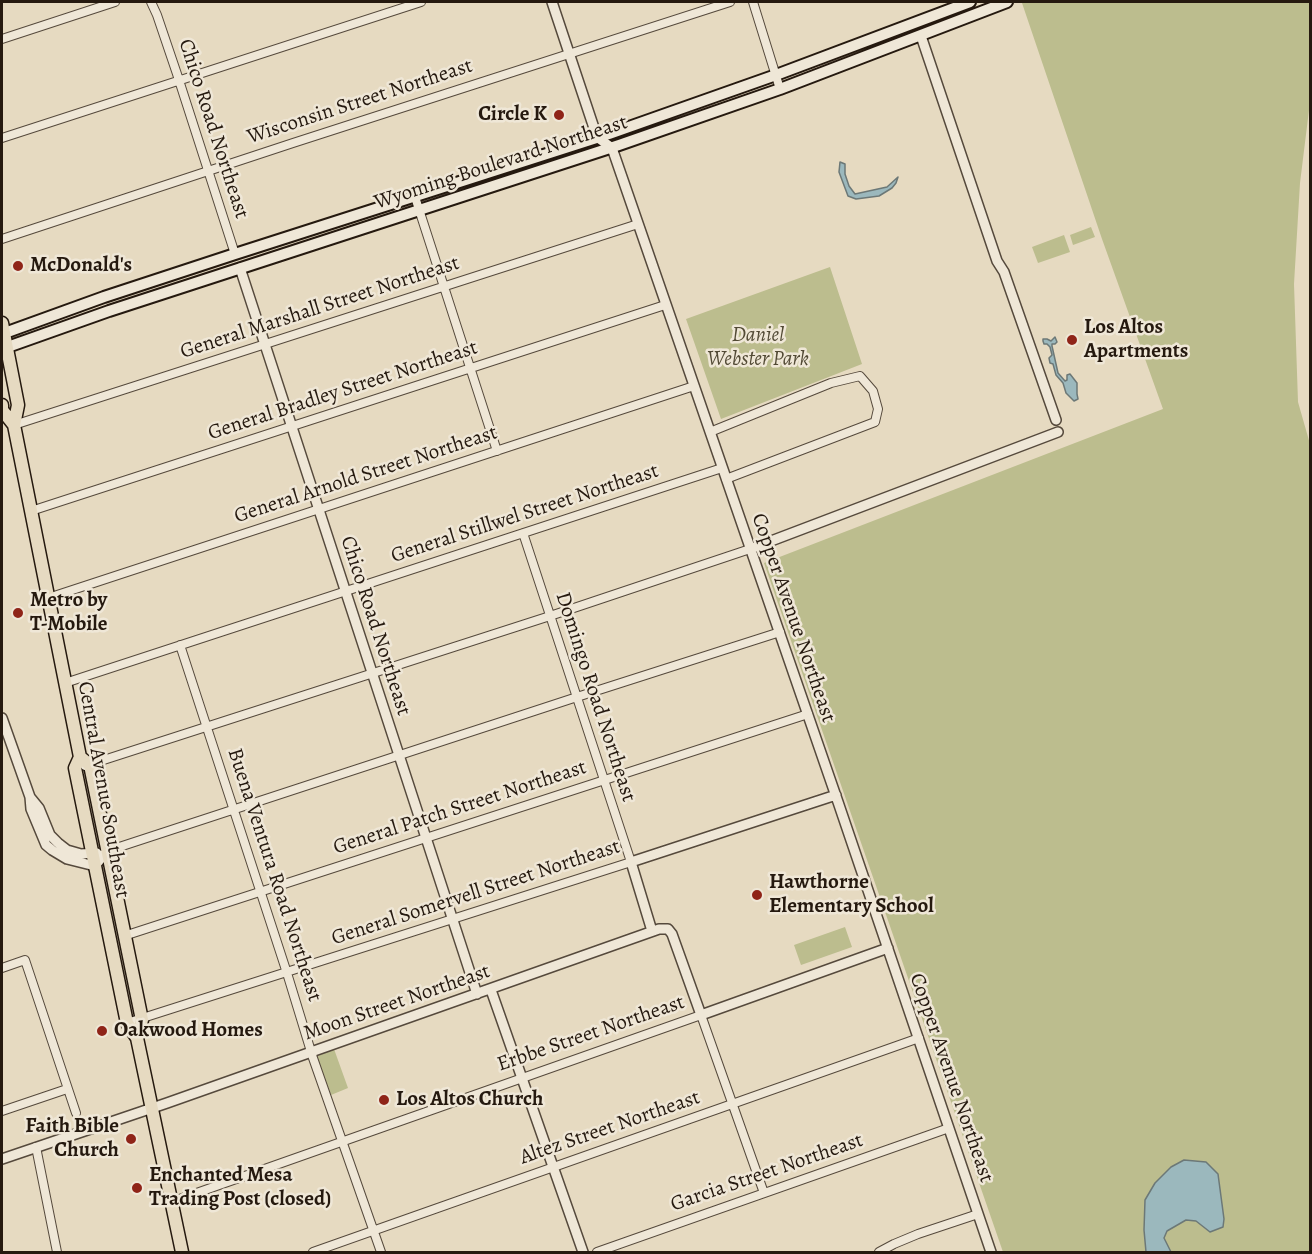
<!DOCTYPE html>
<html>
<head>
<meta charset="utf-8">
<style>
  body { margin:0 }
  #map { position:relative; width:1312px; height:1254px; overflow:hidden; background:#e6dac1; font-family:Alegreya,serif }
  canvas { display:block }
  .frame { position:absolute; inset:0; border:3px solid #25190f; pointer-events:none }
</style>
</head>
<body>
<div id="map">
<canvas width="1312" height="1254"></canvas>
<div class="frame"></div>
</div>
<script>
const ctx = document.querySelector('canvas').getContext('2d');
ctx.lineJoin = 'round';
function fillPath(path, color) {
  ctx.fillStyle = color;
  ctx.fill(path, 'evenodd');
}
function shape(rows) {
  const path = new Path2D();
  for (const r of rows) {
    path.moveTo(r[0], r[1]);
    for (let i = 2; i < r.length; i += 2) path.lineTo(r[i], r[i + 1]);
  }
  return path;
}
function strokePath(path, color, width, dash) {
  ctx.strokeStyle = color;
  ctx.lineWidth = width;
  ctx.lineCap = dash ? 'butt' : 'round';
  ctx.setLineDash(dash || []);
  ctx.stroke(path);
}
function drawText(font, color, halo, rows, align = 'center') {
  ctx.font = font + ' Alegreya,serif';
  ctx.lineWidth = 5;
  ctx.setLineDash([]);
  ctx.textBaseline = 'middle';
  ctx.strokeStyle = halo;
  ctx.fillStyle = color;
  for (const [text, x, y, turn = 0] of rows) {
    ctx.save();
    ctx.translate(x, y);
    ctx.rotate((+turn || 0) * Math.PI / 180);
    ctx.textAlign = isNaN(turn) ? turn : align;
    if (halo) ctx.strokeText(text, 0, 0);
    ctx.fillText(text, 0, 0);
    ctx.restore();
  }
}
fillPath(shape([
  [1026,2,1310,2,1310,102,1300,183,1294,284,1298,402,1310,444,1310,1252,1003,1252,764,563,1163,409,1102,239,1022,3],
  [1091,227,1095,237,1073,245,1070,235],
  [1064,235,1070,252,1038,263,1032,247],
  [830,267,862,364,721,419,686,319],
  [845,927,852,947,801,965,794,945],
  [334,1049,348,1088,331,1095,318,1059,318,1056]
]), '#bcbd8e');
const water = shape([
  [840,162,845,164,845,174,849,186,855,194,887,187,898,177,896,183,892,188,879,196,856,199,848,196,839,172,840,162],
  [1055,337,1057,342,1055,344,1052,344,1052,346,1058,373,1065,381,1067,380,1067,375,1070,374,1077,383,1077,394,1078,399,1074,401,1066,393,1063,383,1056,375,1053,364,1050,363,1049,358,1052,355,1050,347,1047,344,1044,344,1043,341,1043,339,1047,339,1051,341,1055,337],
  [1184,1160,1206,1162,1218,1174,1224,1219,1223,1227,1210,1232,1196,1221,1186,1220,1167,1231,1164,1238,1171,1252,1146,1252,1144,1230,1145,1200,1155,1183,1171,1167,1184,1160]
]);
fillPath(water, '#9bb8bd');
strokePath(water, '#6c7877', 1.5);
const minor = shape([
  [151,2,157,15,177,74,235,254],
  [753,2,780,89],
  [2,39,115,2],
  [2,138,421,2],
  [415,197,497,451],
  [2,239,293,143,730,2],
  [14,425,638,224],
  [710,432,831,383,860,376,873,391,878,409,875,422,726,479],
  [31,511,665,305],
  [48,598,694,386],
  [180,645,287,973,313,1058,381,1252],
  [65,683,722,468],
  [85,766,550,616,750,549],
  [107,851,577,697,780,632],
  [124,936,808,714],
  [2,968,25,960,76,1113],
  [127,1023,631,862,523,533],
  [2,1111,67,1089],
  [36,1147,57,1252],
  [171,1202,701,1015,764,1193],
  [313,1252,919,1038],
  [597,1252,949,1128],
  [879,1252,894,1244,918,1234,978,1214]
]);
const tertiary = shape([
  [552,2,597,137,612,148,838,802,991,1252],
  [921,36,997,261,1004,272,1056,420],
  [240,268,477,994],
  [750,549,1058,432],
  [2,718,30,797,31,809,46,845,52,850,67,859,95,866,107,851],
  [30,797,39,808,50,835,58,843,67,850,81,854,97,853],
  [652,931,631,862,836,795],
  [491,990,583,1252],
  [2,1159,167,1103,659,929,668,929,672,934,701,1015,888,948]
]);
const secondary = shape([
  [2,334,104,297,235,254,609,134,776,75,970,2],
  [2,349,109,311,619,145,780,89,1007,2]
]);
const primary = shape([
  [2,323,18,405,14,425],
  [2,405,2,410,14,425,80,757,75,768,127,1023,137,1038,182,1252],
  [80,757,90,765,142,1020,137,1038]
]);
strokePath(minor, '#55493c', 10);
strokePath(tertiary, '#55493c', 12);
strokePath(secondary, '#25190f', 14);
strokePath(primary, '#25190f', 15);
strokePath(minor, '#efe7d7', 8);
strokePath(tertiary, '#efe7d7', 9);
strokePath(secondary, '#efe7d7', 10);
strokePath(primary, '#e6dac1', 12);
for (const [x, y, r, color] of [
  [559,115,6,"#8f2418"],
  [18,266,6,"#8f2418"],
  [1072,340,6,"#8f2418"],
  [18,613,6,"#8f2418"],
  [757,895,6,"#8f2418"],
  [102,1031,6,"#8f2418"],
  [384,1100,6,"#8f2418"],
  [131,1139,6,"#8f2418"],
  [137,1188,6,"#8f2418"]
]) {
  const dot = new Path2D();
  dot.arc(x, y, r, 0, 2 * Math.PI);
  ctx.fillStyle = color;
  ctx.fill(dot);
  strokePath(dot, '#efe7d7', 2);
}
drawText('21px', '#25190f', '#efe7d7', [
  ["Wisconsin Street Northeast",360,102,-18],
  ["Chico Road Northeast",213,129,72],
  ["Wyoming Boulevard Northeast",501,163,-18],
  ["General Marshall Street Northeast",320,308,-18],
  ["General Bradley Street Northeast",343,391,-18],
  ["General Arnold Street Northeast",366,475,-18],
  ["General Stillwel Street Northeast",525,514,-18],
  ["Copper Avenue Northeast",793,618,71],
  ["Chico Road Northeast",375,626,72],
  ["Domingo Road Northeast",595,697,72],
  ["Central Avenue Southeast",103,790,80],
  ["General Patch Street Northeast",460,808,-18],
  ["Buena Ventura Road Northeast",274,875,72],
  ["General Somervell Street Northeast",476,893,-18],
  ["Moon Street Northeast",397,1003,-19],
  ["Erbbe Street Northeast",591,1034,-19],
  ["Copper Avenue Northeast",951,1078,71],
  ["Altez Street Northeast",610,1128,-19],
  ["Garcia Street Northeast",767,1173,-19]
]);
drawText('bold 21px', '#25190f', '#efe7d7', [
  ["Circle K",547,115,"right"],
  ["McDonald's",30,266],
  ["Los Altos",1084,328],
  ["Apartments",1084,352],
  ["Metro by",30,601],
  ["T-Mobile",30,625],
  ["Hawthorne",769,883],
  ["Elementary School",769,907],
  ["Oakwood Homes",114,1031],
  ["Los Altos Church",396,1100],
  ["Faith Bible",119,1127,"right"],
  ["Church",119,1151,"right"],
  ["Enchanted Mesa",149,1176],
  ["Trading Post (closed)",149,1200]
], 'left');
drawText('italic 21px', '#524a35', '#efe7d7', [
  ["Daniel",758,336],
  ["Webster Park",758,360]
]);
</script>
</body>
</html>
